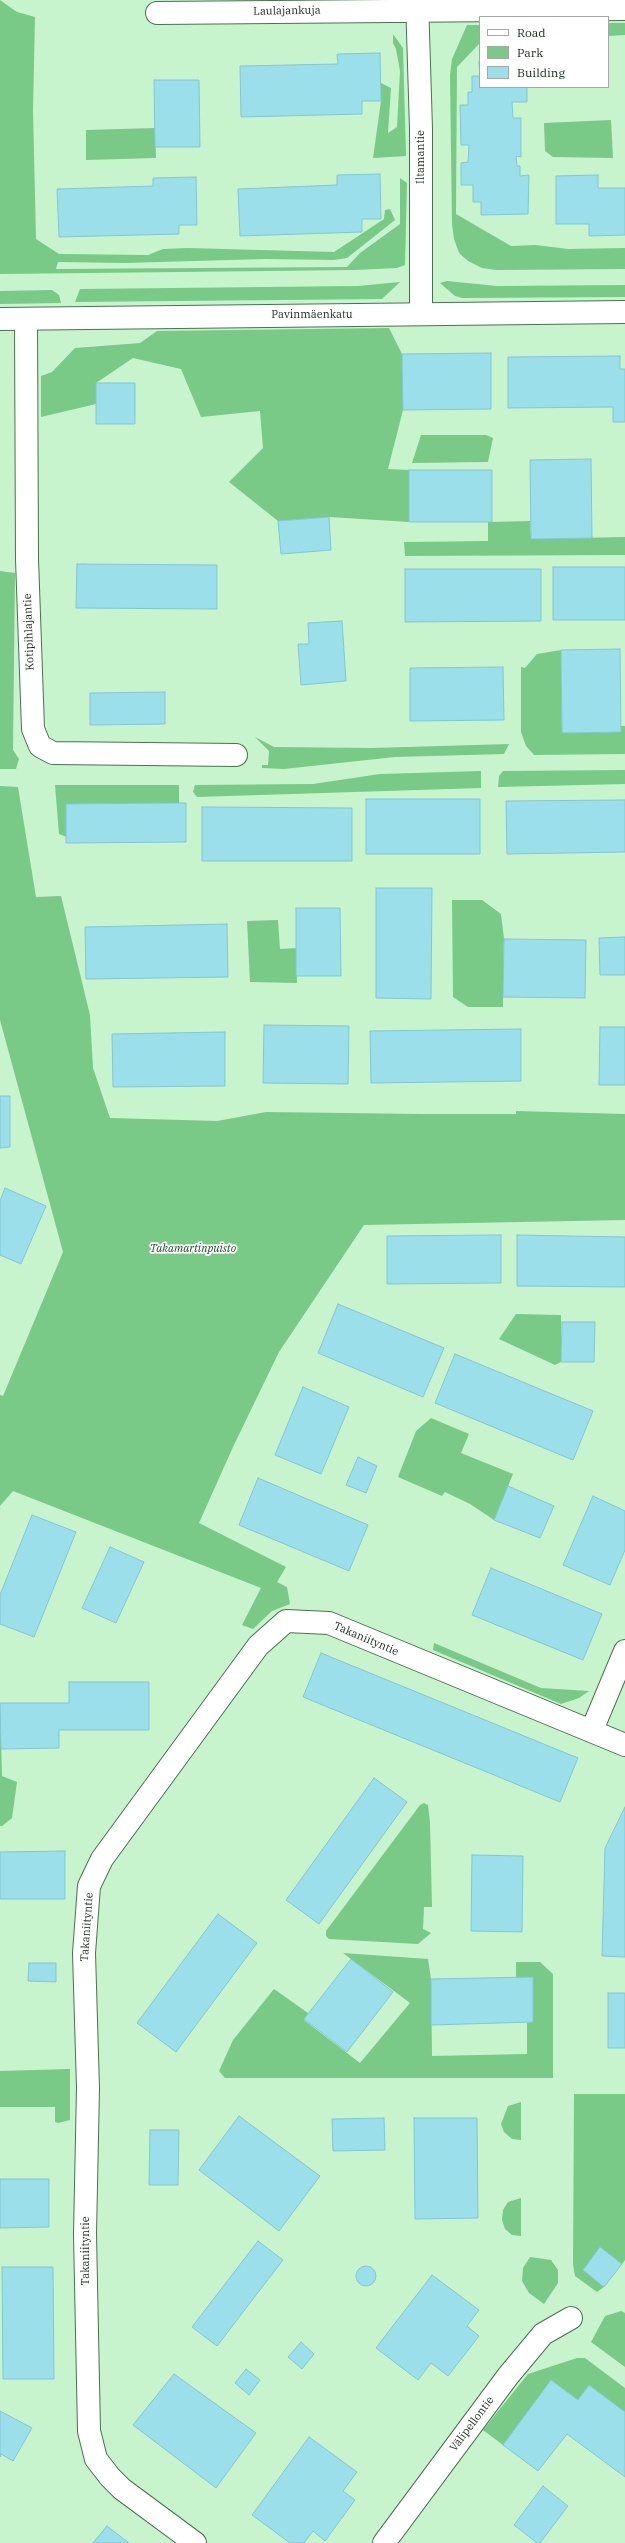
<!DOCTYPE html>
<html>
<head>
<meta charset="utf-8">
<style>
  body { margin:0 }
  #map { position:relative; width:625px; height:2543px; overflow:hidden; background:#c7f4cd; font-family:"IBM Plex Serif",serif }
  canvas { display:block }
  .legend { position:absolute; left:479px; top:16px; width:130px; height:72px; box-sizing:border-box; background:#fff; border:1px solid #a3aaa4; margin:0; padding:5px 7px; list-style:none; font-size:12px; color:#192a1c }
  .legend li { display:flex; align-items:center; gap:8px; height:20px }
  .legend b { width:20px; border:1px solid #a3aaa4 }
</style>
</head>
<body>
<div id="map">
<canvas width="625" height="2543"></canvas>
<ul class="legend">
<li><b style="height:5px;background:#fff"></b>Road</li>
<li><b style="height:11px;background:#79c987"></b>Park</li>
<li><b style="height:11px;background:#9bdfea"></b>Building</li>
</ul>
</div>
<script>
const ctx = document.querySelector('canvas').getContext('2d');
ctx.lineJoin = 'round';
function fillPath(path, color) {
  ctx.fillStyle = color;
  ctx.fill(path, 'evenodd');
}
function shape(rows) {
  const path = new Path2D();
  for (const r of rows) {
    if (r.length === 3) {
      path.moveTo(r[0] + r[2], r[1]);
      path.arc(r[0], r[1], r[2], 0, 2 * Math.PI);
      continue;
    }
    path.moveTo(r[0], r[1]);
    for (let i = 2; i < r.length; i += 2) path.lineTo(r[i], r[i + 1]);
  }
  return path;
}
function strokePath(path, color, width, dash) {
  ctx.strokeStyle = color;
  ctx.lineWidth = width;
  ctx.lineCap = dash ? 'butt' : 'round';
  ctx.setLineDash(dash || []);
  ctx.stroke(path);
}
function drawText(font, color, halo, rows, align = 'center') {
  ctx.font = font + ' "IBM Plex Serif",serif';
  ctx.lineWidth = 3.5;
  ctx.setLineDash([]);
  ctx.textBaseline = 'middle';
  ctx.strokeStyle = halo;
  ctx.fillStyle = color;
  for (const [text, x, y, turn = 0] of rows) {
    ctx.save();
    ctx.translate(x, y);
    ctx.rotate((+turn || 0) * Math.PI / 180);
    ctx.textAlign = isNaN(turn) ? turn : align;
    if (halo) ctx.strokeText(text, 0, 0);
    ctx.fillText(text, 0, 0);
    ctx.restore();
  }
}
fillPath(shape([
  [0,0,17,12,35,17,33,111,36,239,59,254,148,255,163,249,187,248,334,252,384,219,385,210,390,209,395,220,347,258,334,260,265,259,125,263,58,262,56,269,347,267,360,253,400,224,400,178,407,183,405,265,397,268,355,270,0,274],
  [608,23,625,23,625,35,608,36],
  [467,25,480,25,480,43,457,67,456,214,511,246,536,245,568,249,625,248,625,269,496,270,482,268,468,261,459,253,454,239,452,224,450,75,452,59],
  [393,34,403,48,406,156,373,158,381,101,381,83,391,88,388,133,397,127,400,71,396,49,393,43],
  [611,120,613,158,553,157,545,151,544,123],
  [155,128,156,158,86,160,86,130],
  [447,281,497,286,625,285,625,297,462,298,455,296,440,283],
  [400,282,382,299,75,302,80,289,358,286],
  [52,290,59,295,61,303,0,304,0,291],
  [389,328,402,354,403,410,388,469,409,470,409,522,329,517,278,521,229,482,263,448,260,411,201,417,181,369,133,358,96,383,96,404,41,417,41,376,52,372,75,348,140,343,157,331],
  [421,435,486,435,493,438,488,462,412,463],
  [530,521,531,539,625,537,625,555,405,556,404,542,488,541,488,522],
  [0,571,15,573,13,750,19,759,16,769,0,769],
  [561,650,562,733,621,732,621,726,625,726,625,754,534,755,526,746,521,732,521,667,525,668,537,654],
  [255,737,274,747,372,748,509,744,504,754,395,757,284,769,262,768,262,765,268,765,269,751],
  [625,770,625,784,498,787,499,776,503,771],
  [481,771,481,788,197,797,193,792,195,785,313,784,380,774],
  [55,785,179,785,179,803,66,804,67,837,59,834],
  [0,786,18,787,36,897,61,896,90,1015,93,1068,110,1118,217,1121,266,1112,422,1114,516,1114,516,1111,625,1114,625,1220,364,1225,279,1352,233,1447,199,1523,286,1567,277,1582,287,1587,290,1604,272,1611,253,1629,242,1625,261,1588,13,1491,0,1506,0,1395,3,1396,63,1252,0,1020],
  [452,900,482,900,501,914,504,939,503,1007,468,1007,453,997],
  [278,920,280,949,296,948,297,983,250,982,247,921],
  [516,1314,561,1315,561,1362,555,1365,499,1339],
  [431,1418,469,1434,461,1453,513,1474,494,1520,470,1504,445,1492,442,1496,398,1477,416,1431],
  [434,1643,541,1688,589,1691,579,1698,561,1704,433,1650],
  [0,1704,2,1776,17,1782,12,1818,2,1826,0,1826],
  [424,1803,428,1805,430,1822,432,1907,424,1907,423,1929,431,1933,418,1944,329,1939,326,1936,326,1931,420,1805],
  [343,1953,428,1959,431,1979,432,2056,527,2054,527,2023,533,2022,533,1978,516,1978,516,1962,540,1962,553,1974,553,2078,225,2078,219,2071,233,2040,274,1989,308,2013,304,2020,360,2063,410,2003],
  [70,2069,70,2120,58,2123,55,2122,55,2107,0,2107,0,2071],
  [574,2094,625,2094,625,2260,622,2264,600,2247,583,2270,604,2287,597,2292,575,2276,573,2264],
  [521,2102,521,2140,512,2139,504,2132,501,2124,508,2106],
  [521,2198,521,2236,512,2235,505,2229,502,2220,503,2210,508,2202],
  [530,2257,551,2260,558,2270,558,2283,544,2304,529,2293,522,2281,523,2268],
  [621,2311,625,2313,625,2367,591,2342,605,2316],
  [577,2358,585,2358,625,2388,625,2412,589,2385,578,2400,551,2380,503,2445,483,2430,528,2374]
]), '#79c987');
const building = shape([
  [380,53,381,101,362,101,362,114,241,117,240,66,338,64,337,54,380,53],
  [479,62,480,62,480,87,527,87,527,102,512,102,513,118,521,118,521,157,516,156,517,166,520,166,520,176,529,175,528,214,481,215,481,202,473,202,473,185,461,185,461,163,468,162,469,145,461,145,460,105,468,105,468,92,472,92,472,76,480,76,479,62],
  [154,80,199,80,200,147,155,147,154,80],
  [380,174,381,219,362,219,362,232,240,236,238,189,337,185,337,175,380,174],
  [598,175,598,188,625,188,625,235,589,236,589,224,556,224,556,176,598,175],
  [196,177,197,225,179,225,179,234,59,237,57,189,153,186,153,178,196,177],
  [491,353,491,409,403,410,402,354,491,353],
  [620,356,620,369,625,369,625,422,613,422,613,407,508,408,508,357,620,356],
  [96,383,135,383,135,424,96,424,96,383],
  [591,459,592,538,531,539,530,460,591,459],
  [409,470,492,470,492,522,409,522,409,470],
  [329,517,331,550,281,554,278,521,329,517],
  [77,564,217,565,217,609,76,608,77,564],
  [553,567,625,567,625,620,553,620,553,567],
  [405,569,541,569,541,621,405,622,405,569],
  [342,621,346,681,301,685,298,644,309,644,308,623,342,621],
  [620,649,621,732,562,733,561,650,620,649],
  [503,667,504,720,410,721,410,668,503,667],
  [165,692,165,724,90,725,90,693,165,692],
  [366,799,480,799,480,854,366,854,366,799],
  [625,800,625,852,507,854,506,801,625,800],
  [179,803,186,803,186,842,66,843,66,804,179,803],
  [202,807,352,808,352,861,202,861,202,807],
  [376,888,432,888,431,999,376,998,376,888],
  [296,908,340,908,341,976,296,976,296,908],
  [227,924,228,977,86,979,85,927,227,924],
  [625,937,625,975,600,975,599,938,625,937],
  [504,939,586,940,585,998,503,997,504,939],
  [264,1025,349,1026,348,1084,263,1083,264,1025],
  [600,1027,625,1027,625,1085,599,1085,600,1027],
  [521,1029,521,1081,371,1083,370,1031,521,1029],
  [225,1032,225,1086,113,1087,112,1034,225,1032],
  [0,1096,10,1096,10,1147,0,1148,0,1096],
  [5,1188,46,1206,21,1264,0,1255,0,1201,5,1188],
  [501,1235,501,1283,387,1284,387,1236,501,1235],
  [517,1235,625,1237,625,1287,517,1286,517,1235],
  [338,1304,444,1348,423,1397,318,1353,338,1304],
  [562,1322,595,1322,594,1362,561,1362,562,1322],
  [455,1354,593,1411,573,1460,435,1403,455,1354],
  [303,1387,349,1407,321,1474,275,1455,303,1387],
  [358,1457,377,1466,366,1493,346,1485,358,1457],
  [258,1478,368,1525,349,1571,239,1525,258,1478],
  [508,1486,554,1506,540,1538,494,1520,508,1486],
  [593,1496,625,1511,625,1550,610,1585,563,1565,593,1496],
  [32,1515,76,1532,34,1637,0,1624,0,1595,32,1515],
  [110,1547,144,1562,116,1623,82,1608,110,1547],
  [491,1568,602,1614,583,1660,472,1615,491,1568],
  [321,1653,578,1758,560,1802,303,1697,321,1653],
  [69,1682,149,1682,149,1730,59,1730,59,1748,1,1749,0,1703,69,1703,69,1682],
  [374,1778,407,1802,319,1924,286,1900,374,1778],
  [625,1807,625,1957,602,1956,605,1848,625,1807],
  [65,1851,65,1899,0,1899,0,1852,65,1851],
  [472,1855,523,1856,522,1932,471,1931,472,1855],
  [218,1914,257,1943,176,2052,137,2023,218,1914],
  [351,1959,393,1992,347,2052,304,2019,351,1959],
  [29,1963,56,1963,56,1982,28,1981,29,1963],
  [533,1977,533,2022,431,2025,431,1979,533,1977],
  [608,1993,625,1993,625,2048,608,2048,608,1993],
  [239,2116,320,2176,279,2231,199,2170,239,2116],
  [384,2118,385,2150,333,2151,332,2119,384,2118],
  [414,2118,477,2118,478,2218,415,2219,414,2118],
  [150,2130,179,2130,178,2185,149,2185,150,2130],
  [0,2179,49,2179,49,2227,0,2228,0,2179],
  [258,2241,283,2260,217,2346,192,2327,258,2241],
  [600,2247,622,2264,604,2287,583,2270,600,2247],
  [366,2276,10],
  [2,2267,53,2267,54,2379,3,2379,2,2267],
  [432,2275,479,2310,467,2326,479,2336,448,2376,431,2363,418,2380,376,2348,432,2275],
  [301,2342,314,2354,302,2369,288,2357,301,2342],
  [246,2369,260,2380,249,2395,235,2383,246,2369],
  [174,2374,256,2433,216,2488,133,2425,174,2374],
  [551,2380,578,2400,589,2385,625,2412,625,2477,567,2434,538,2471,503,2445,551,2380],
  [0,2411,32,2428,13,2461,1,2454,0,2457,0,2411],
  [309,2437,357,2472,343,2491,355,2500,325,2541,313,2531,304,2543,290,2543,252,2515,309,2437],
  [543,2486,568,2506,540,2543,537,2543,514,2525,543,2486],
  [107,2526,129,2543,93,2543,107,2526]
]);
fillPath(building, '#9bdfea');
strokePath(building, '#83c6d1', 1);
const street = shape([
  [417,0,421,129,421,314],
  [157,13,625,9],
  [26,319,27,559,33,729,40,746,53,753,236,755],
  [592,1730,625,1651],
  [195,2543,122,2489,110,2477,96,2459,89,2431,85,2234,88,2088,84,1953,89,1886,102,1859,258,1646,286,1621,329,1623,625,1745],
  [384,2543,508,2376,543,2334,571,2318]
]);
const secondary = shape([
  [0,319,625,312]
]);
strokePath(street, '#4a7251', 24);
strokePath(secondary, '#4a7251', 24);
strokePath(street, '#fff', 22);
strokePath(secondary, '#fff', 22);
drawText('11px', '#192a1c', '#fff', [
  ["Laulajankuja",287,11,-1],
  ["Iltamantie",421,157,-90],
  ["Pavinmäenkatu",312,315],
  ["Kotipihlajantie",29,632,-92],
  ["Takaniityntie",366,1639,23],
  ["Takaniityntie",87,1927,-86],
  ["Takaniityntie",86,2251,-90],
  ["Välipellontie",472,2424,-53]
]);
drawText('italic 11px', '#1c4826', '#fff', [
  ["Takamartinpuisto",193,1249]
]);
</script>
</body>
</html>
